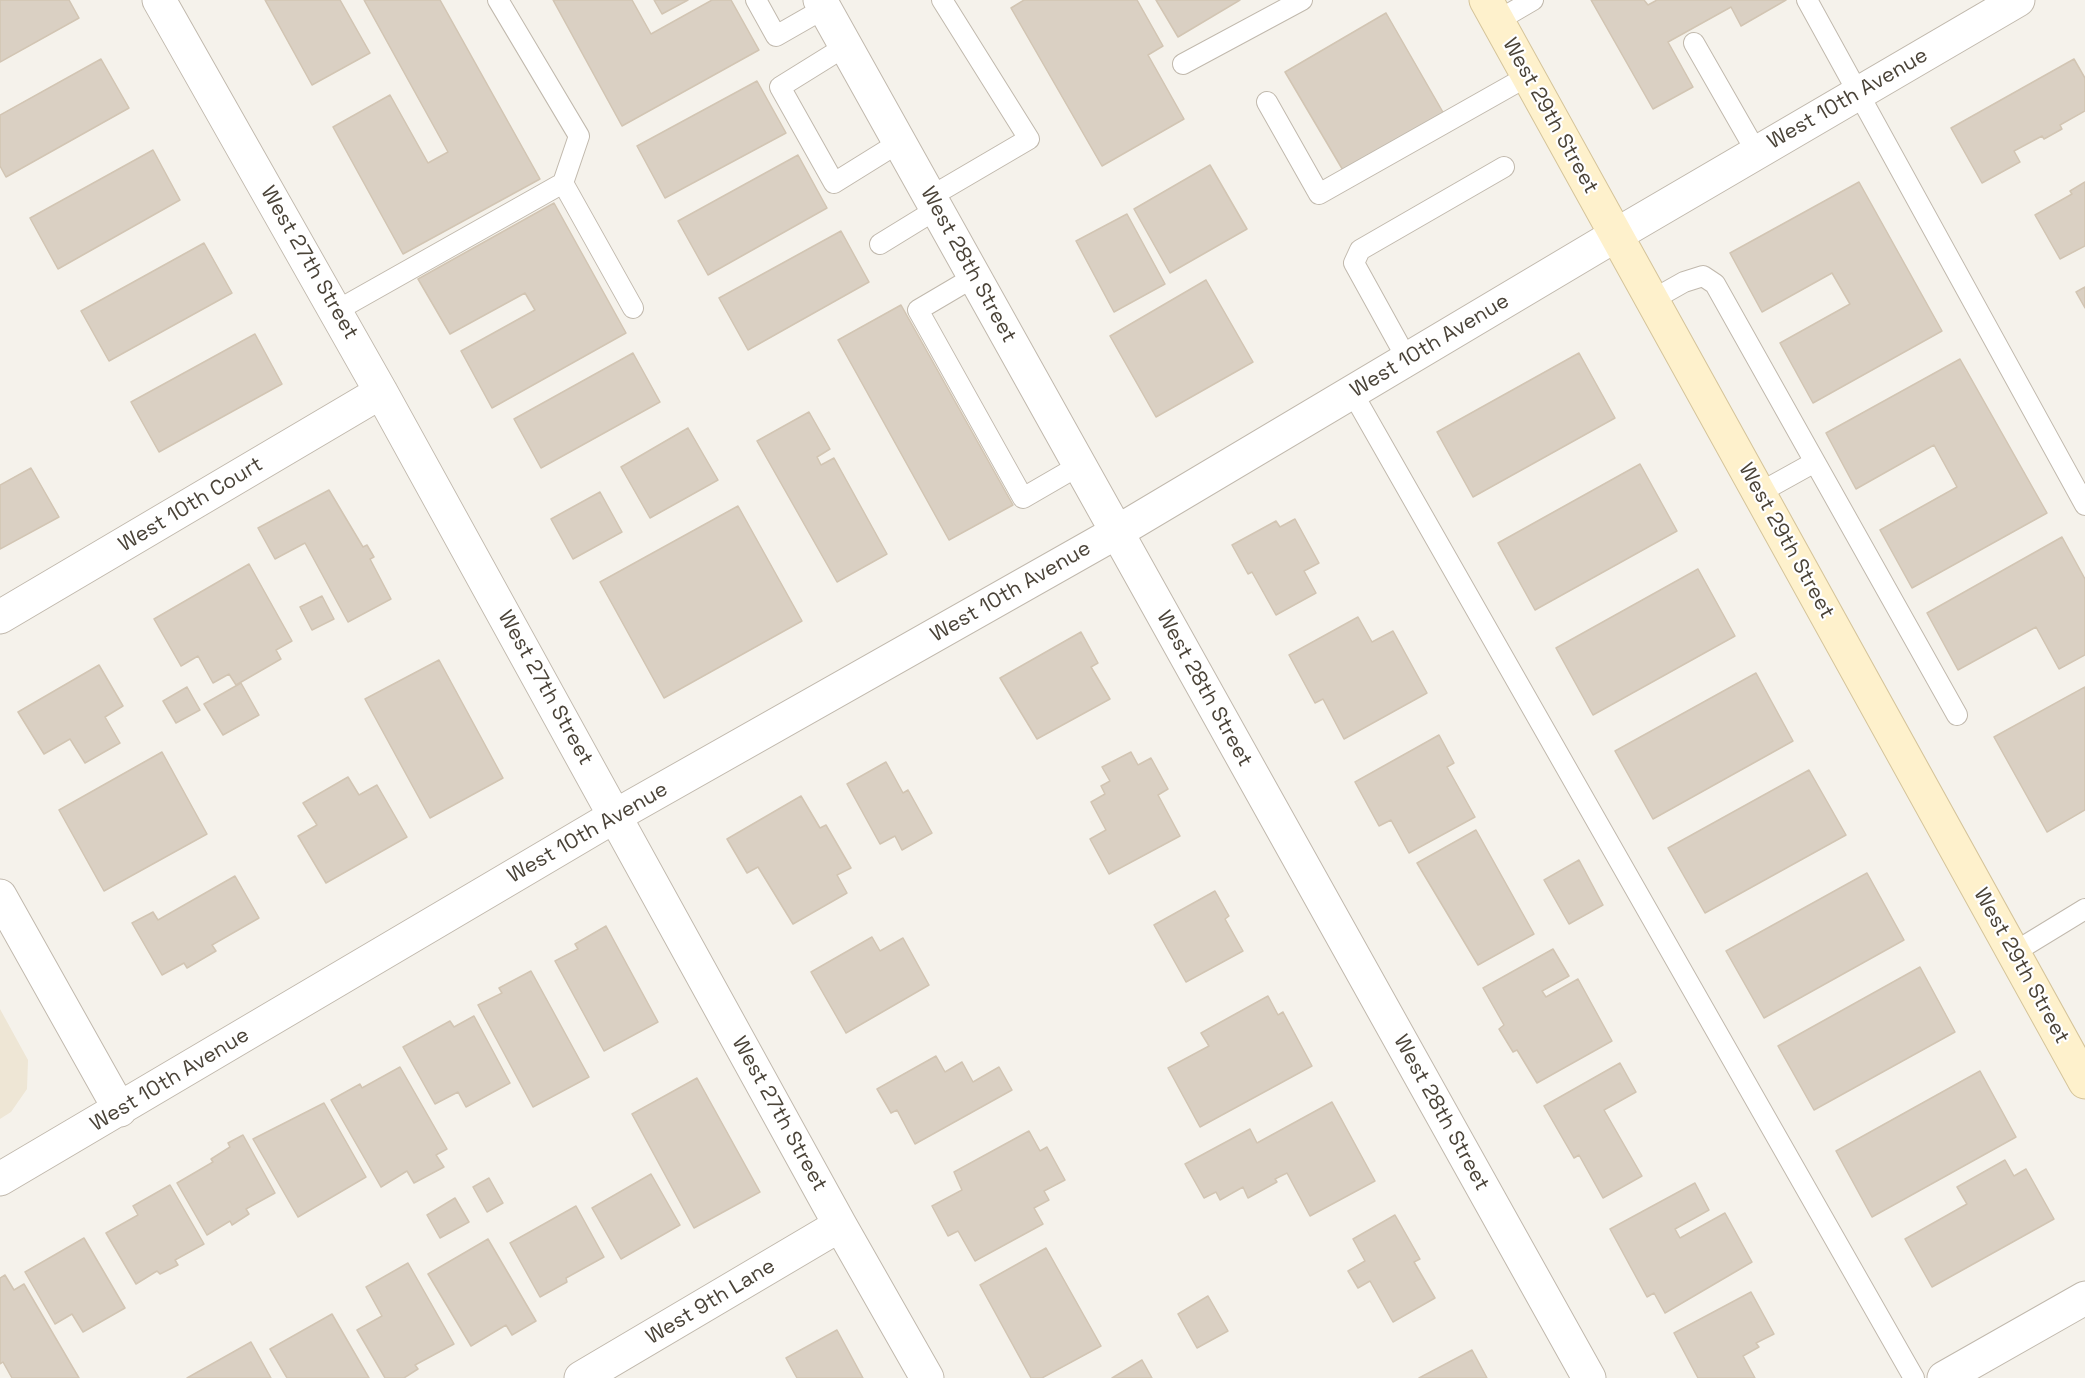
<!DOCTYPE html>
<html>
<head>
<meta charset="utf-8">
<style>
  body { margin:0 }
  canvas { display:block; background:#f5f2eb }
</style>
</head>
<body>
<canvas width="2085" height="1378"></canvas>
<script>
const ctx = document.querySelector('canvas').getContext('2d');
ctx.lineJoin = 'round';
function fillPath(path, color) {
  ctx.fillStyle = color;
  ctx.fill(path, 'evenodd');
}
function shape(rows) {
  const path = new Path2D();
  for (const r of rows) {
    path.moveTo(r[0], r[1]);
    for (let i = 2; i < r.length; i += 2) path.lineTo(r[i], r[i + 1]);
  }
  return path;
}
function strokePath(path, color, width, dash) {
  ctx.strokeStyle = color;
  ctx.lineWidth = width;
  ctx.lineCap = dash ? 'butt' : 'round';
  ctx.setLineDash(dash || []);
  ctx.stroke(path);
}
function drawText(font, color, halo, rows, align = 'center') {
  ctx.font = font + ' "Space Grotesk",sans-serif';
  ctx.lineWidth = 4.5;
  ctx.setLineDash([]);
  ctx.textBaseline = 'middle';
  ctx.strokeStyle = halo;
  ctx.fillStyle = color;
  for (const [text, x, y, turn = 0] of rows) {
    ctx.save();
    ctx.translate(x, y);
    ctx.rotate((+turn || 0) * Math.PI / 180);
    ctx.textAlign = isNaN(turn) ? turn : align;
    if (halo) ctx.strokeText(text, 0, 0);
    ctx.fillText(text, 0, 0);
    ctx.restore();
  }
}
fillPath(shape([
  [0,1009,28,1060,27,1089,11,1112,0,1119]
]), '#eee6d5');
const building = shape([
  [0,0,69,0,79,18,0,62,0,0],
  [265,0,340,0,370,53,312,85,265,0],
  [364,0,440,0,540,179,403,254,333,127,390,95,428,163,448,152,364,0],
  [553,0,632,0,651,34,712,0,731,0,759,50,622,126,553,0],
  [654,0,688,0,662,14,654,0],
  [1024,0,1137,0,1163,46,1148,55,1184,119,1102,166,1011,8,1024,0],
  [1156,0,1240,0,1178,37,1156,0],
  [1591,0,1644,0,1648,5,1657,0,1786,0,1741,26,1731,7,1668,42,1693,87,1653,109,1591,0],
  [1386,13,1444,114,1344,172,1285,72,1386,13],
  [101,59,129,108,6,177,0,166,0,115,101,59],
  [2074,59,2085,78,2085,111,2060,125,2062,129,2044,139,2042,136,2014,151,2020,162,1982,183,1951,128,2074,59],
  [757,81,786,133,665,198,637,146,757,81],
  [153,150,180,200,58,269,30,218,153,150],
  [798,155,827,208,708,275,678,221,798,155],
  [1210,165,1247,229,1170,273,1134,209,1210,165],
  [1859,182,1942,331,1813,403,1780,343,1850,304,1832,273,1762,312,1730,253,1859,182],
  [2085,182,2085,246,2060,259,2035,215,2072,194,2070,191,2085,182],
  [554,203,626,333,492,408,461,351,535,310,525,293,450,334,418,279,554,203],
  [1127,214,1165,284,1114,312,1076,241,1127,214],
  [841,231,869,282,748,350,719,298,841,231],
  [204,243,232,293,109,361,81,311,204,243],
  [1206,280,1253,362,1156,417,1110,336,1206,280],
  [2085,287,2085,308,2076,292,2085,287],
  [901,305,1013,505,949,540,838,340,901,305],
  [255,334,282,384,159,452,131,402,255,334],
  [633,353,660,402,541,468,514,419,633,353],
  [1579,353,1615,418,1473,497,1437,432,1579,353],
  [1960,359,2047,513,1912,588,1880,530,1957,487,1934,445,1856,489,1826,433,1960,359],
  [809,412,830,449,817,457,821,465,834,458,887,554,837,582,757,441,809,412],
  [688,428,718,480,650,518,621,467,688,428],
  [1640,464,1677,531,1535,610,1498,543,1640,464],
  [31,468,59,517,0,549,0,485,31,468],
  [329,490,363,547,367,545,374,557,370,559,391,599,348,622,305,543,275,559,258,528,329,490],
  [600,492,622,532,573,559,551,519,600,492],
  [738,506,802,621,664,698,600,582,738,506],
  [1295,519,1319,563,1304,571,1316,593,1276,615,1252,572,1248,574,1232,545,1276,521,1280,527,1295,519],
  [2062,537,2085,579,2085,655,2059,669,2036,627,1958,670,1927,613,2062,537],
  [249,564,292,641,276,650,281,659,236,685,229,674,213,683,198,656,181,666,154,619,249,564],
  [1698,569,1735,636,1593,715,1556,648,1698,569],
  [322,596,334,619,312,630,300,607,322,596],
  [1358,617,1372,642,1393,631,1427,693,1344,739,1323,699,1315,703,1289,655,1358,617],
  [1081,632,1098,663,1091,667,1110,699,1037,739,1000,678,1081,632],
  [439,660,503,778,430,818,365,699,439,660],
  [99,665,123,706,105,717,120,743,85,763,70,739,44,754,18,712,99,665],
  [1756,673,1793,741,1653,819,1615,751,1756,673],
  [241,683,259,715,223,735,204,704,241,683],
  [187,687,200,710,176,723,163,701,187,687],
  [2085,687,2085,810,2047,832,1994,737,2085,687],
  [1439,735,1454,763,1447,767,1475,817,1409,853,1391,820,1379,826,1355,782,1439,735],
  [162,752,207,834,104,891,59,810,162,752],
  [1131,752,1138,765,1151,758,1168,789,1158,795,1180,836,1109,874,1090,839,1106,830,1091,802,1105,794,1101,786,1110,781,1102,767,1131,752],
  [886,762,903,793,908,790,932,833,902,850,895,836,880,844,847,784,886,762],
  [1809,770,1846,835,1705,913,1668,848,1809,770],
  [348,777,359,795,377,785,407,837,326,883,298,836,317,825,303,803,348,777],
  [801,796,820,828,826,825,851,868,837,875,847,893,793,924,758,867,747,873,727,839,801,796],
  [1476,830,1534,934,1478,965,1417,863,1476,830],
  [1579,860,1603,905,1569,924,1544,880,1579,860],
  [1867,873,1904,940,1764,1018,1726,951,1867,873],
  [235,876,259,918,212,945,216,951,187,968,184,963,162,975,132,923,153,912,158,920,235,876],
  [1215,891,1229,916,1225,919,1243,951,1186,982,1154,925,1215,891],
  [606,926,658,1022,604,1051,555,961,578,949,575,944,606,926],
  [872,937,880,951,903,938,929,985,846,1033,811,972,872,937],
  [1553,949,1569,976,1542,991,1546,997,1578,979,1612,1041,1537,1083,1517,1050,1513,1052,1499,1029,1504,1025,1483,988,1553,949],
  [1920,967,1955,1032,1814,1110,1778,1046,1920,967],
  [531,971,589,1077,533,1107,478,1005,502,993,499,988,531,971],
  [1268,996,1278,1015,1283,1012,1312,1066,1200,1127,1168,1068,1209,1046,1201,1033,1268,996],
  [474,1016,510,1083,466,1107,458,1092,435,1104,403,1047,450,1021,454,1027,474,1016],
  [936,1056,945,1072,962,1062,973,1082,999,1067,1012,1090,915,1144,897,1110,891,1113,877,1089,936,1056],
  [1620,1063,1636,1092,1604,1110,1642,1176,1603,1198,1579,1155,1574,1158,1544,1106,1620,1063],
  [400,1067,447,1149,436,1155,444,1167,414,1183,407,1171,381,1187,331,1100,360,1084,362,1088,400,1067],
  [1980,1071,2016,1137,1872,1217,1836,1151,1980,1071],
  [697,1078,760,1192,694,1228,632,1114,697,1078],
  [1332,1102,1375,1181,1310,1216,1287,1173,1275,1179,1277,1182,1248,1198,1243,1187,1220,1200,1216,1192,1204,1198,1185,1164,1250,1129,1257,1143,1332,1102],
  [324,1103,366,1177,298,1217,253,1139,324,1103],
  [1029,1131,1040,1151,1047,1147,1065,1180,1044,1191,1049,1200,1034,1208,1043,1224,975,1261,958,1231,948,1236,932,1206,962,1190,954,1172,1029,1131],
  [243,1135,275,1193,246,1209,249,1214,232,1225,230,1221,207,1235,177,1183,213,1162,211,1159,230,1147,228,1143,243,1135],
  [2005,1160,2014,1176,2026,1169,2054,1219,1932,1287,1905,1239,1967,1204,1957,1187,2005,1160],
  [651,1174,680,1225,621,1259,592,1208,651,1174],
  [489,1178,503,1203,487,1212,473,1187,489,1178],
  [1695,1183,1709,1210,1675,1229,1680,1238,1725,1213,1752,1262,1665,1313,1654,1293,1647,1297,1610,1229,1695,1183],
  [170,1185,204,1244,175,1260,178,1265,160,1274,157,1271,136,1284,106,1233,138,1215,133,1206,170,1185],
  [455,1198,469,1222,440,1238,427,1215,455,1198],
  [576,1206,604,1257,566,1278,567,1282,540,1297,510,1243,576,1206],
  [1395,1215,1420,1259,1414,1262,1435,1298,1393,1322,1370,1281,1358,1288,1348,1271,1365,1261,1353,1239,1395,1215],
  [84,1238,125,1308,83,1332,72,1314,55,1324,25,1272,84,1238],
  [488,1239,536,1321,512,1335,506,1325,471,1346,428,1274,488,1239],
  [1046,1248,1101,1346,1042,1378,1031,1378,980,1285,1046,1248],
  [408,1263,454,1344,415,1365,418,1369,404,1378,385,1378,357,1330,382,1316,366,1287,408,1263],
  [5,1275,14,1290,24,1284,79,1378,12,1378,3,1362,0,1364,0,1278,5,1275],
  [1751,1292,1774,1334,1756,1343,1759,1347,1743,1356,1755,1378,1698,1378,1674,1333,1751,1292],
  [1208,1296,1228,1331,1197,1348,1178,1314,1208,1296],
  [332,1314,369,1378,287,1378,270,1349,332,1314],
  [837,1330,863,1378,797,1378,786,1358,837,1330],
  [251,1342,271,1378,187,1378,251,1342],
  [1472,1350,1487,1378,1419,1378,1472,1350],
  [1142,1360,1152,1378,1112,1378,1142,1360]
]);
fillPath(building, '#dad0c3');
strokePath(building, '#d2c5b3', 1.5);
const lane = shape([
  [498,0,579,136,563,183,633,308],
  [756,0,776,36,825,8],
  [1807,0,2085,505],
  [1497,21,1533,0],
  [1694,43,1757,153],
  [846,46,780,87,834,183,900,142],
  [1183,64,1302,0],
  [1267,102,1319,194,1528,76],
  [930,197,1029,139,942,0],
  [880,244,937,209],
  [974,277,918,310,1023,498,1080,465],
  [1652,300,1684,282,1703,276,1715,284,1957,715],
  [336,311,563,183],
  [1407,359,1354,263,1360,250,1504,167],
  [1352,392,1914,1378],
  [1759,493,1815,462],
  [2013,953,2085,909]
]);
const street = shape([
  [159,0,381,392,840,1225,927,1378],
  [820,0,1589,1378],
  [0,617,381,392],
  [0,896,120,1110],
  [0,1179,615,816,1117,532,1616,235,2018,0],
  [581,1378,840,1225],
  [1944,1378,2085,1298]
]);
const secondary = shape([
  [1486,0,2085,1082]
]);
strokePath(lane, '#c1b9ad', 22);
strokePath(street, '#c1b9ad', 35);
strokePath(secondary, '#d5c49a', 35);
strokePath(lane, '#fff', 20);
strokePath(street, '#fff', 33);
strokePath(secondary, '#fef1cc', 33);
drawText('21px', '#4a4338', '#fff', [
  ["West 10th Avenue",1848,99,-30],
  ["West 29th Street",1550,116,61],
  ["West 27th Street",309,263,60],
  ["West 28th Street",968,265,61],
  ["West 10th Avenue",1430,346,-31],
  ["West 10th Court",191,505,-31],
  ["West 29th Street",1786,541,61],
  ["West 10th Avenue",1011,592,-30],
  ["West 27th Street",545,688,61],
  ["West 28th Street",1204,689,61],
  ["West 10th Avenue",588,833,-30],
  ["West 29th Street",2021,966,61],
  ["West 10th Avenue",170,1080,-31],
  ["West 28th Street",1441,1113,61],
  ["West 27th Street",779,1114,61],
  ["West 9th Lane",711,1302,-31]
]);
</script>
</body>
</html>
